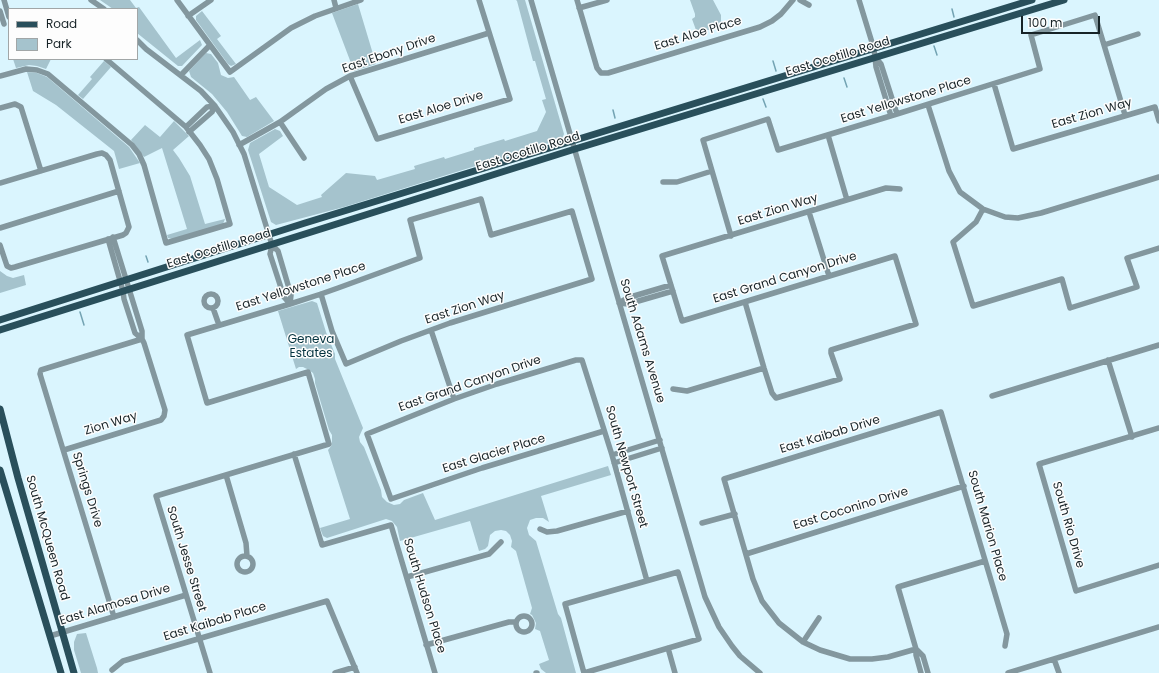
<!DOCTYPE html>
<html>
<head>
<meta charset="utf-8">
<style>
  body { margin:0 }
  #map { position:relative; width:1159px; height:673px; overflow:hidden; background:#daf5fe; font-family:Poppins,sans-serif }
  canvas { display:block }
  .legend { position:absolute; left:8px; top:8px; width:130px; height:52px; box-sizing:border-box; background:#fdfdfd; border:1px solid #a1a6a7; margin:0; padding:5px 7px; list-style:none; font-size:12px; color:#172327 }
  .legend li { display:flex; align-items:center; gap:8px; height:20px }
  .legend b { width:20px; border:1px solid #a1a6a7 }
  .scale { position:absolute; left:1021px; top:16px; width:79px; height:18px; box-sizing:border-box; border:2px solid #172327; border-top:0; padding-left:5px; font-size:12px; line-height:14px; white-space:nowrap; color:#172327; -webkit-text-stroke:3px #fdfdfd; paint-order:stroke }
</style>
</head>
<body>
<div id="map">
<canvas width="1159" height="673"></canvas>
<ul class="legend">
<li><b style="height:5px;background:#294f5b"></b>Road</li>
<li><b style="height:11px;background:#a5c3cd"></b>Park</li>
</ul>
<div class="scale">100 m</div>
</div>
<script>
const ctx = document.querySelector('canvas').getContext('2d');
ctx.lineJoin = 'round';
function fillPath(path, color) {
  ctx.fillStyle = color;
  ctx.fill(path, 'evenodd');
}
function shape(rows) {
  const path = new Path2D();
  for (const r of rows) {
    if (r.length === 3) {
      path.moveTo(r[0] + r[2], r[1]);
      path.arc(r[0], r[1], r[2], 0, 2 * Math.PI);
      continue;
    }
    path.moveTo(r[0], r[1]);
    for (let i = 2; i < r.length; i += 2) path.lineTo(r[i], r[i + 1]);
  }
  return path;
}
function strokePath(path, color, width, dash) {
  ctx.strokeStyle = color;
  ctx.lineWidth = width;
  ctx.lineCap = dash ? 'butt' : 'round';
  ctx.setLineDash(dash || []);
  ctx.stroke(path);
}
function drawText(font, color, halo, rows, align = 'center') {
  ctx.font = font + ' Poppins,sans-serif';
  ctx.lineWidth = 3;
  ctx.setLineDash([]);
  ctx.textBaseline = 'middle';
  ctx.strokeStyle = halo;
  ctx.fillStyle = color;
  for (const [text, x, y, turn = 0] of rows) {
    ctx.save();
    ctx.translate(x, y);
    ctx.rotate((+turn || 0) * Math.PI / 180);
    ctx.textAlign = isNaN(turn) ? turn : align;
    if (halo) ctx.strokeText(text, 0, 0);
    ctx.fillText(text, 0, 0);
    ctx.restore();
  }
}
fillPath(shape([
  [100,0,130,0,136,8,139,7,176,58,200,40,202,45,182,66,178,66,137,33,137,9,113,9],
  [516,0,525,0,564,134,562,139,344,207,276,225,271,222,248,150,250,143,275,129,280,131,283,136,259,154,269,187,297,205,322,197,321,195,346,173,375,176,377,180,415,169,414,166,444,157,445,159,474,150,474,148,504,139,505,141,537,131,546,112,542,100,546,99,535,61,533,61,517,1],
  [690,0,713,0,721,15,721,24,713,30,696,30,692,19,695,17,695,14],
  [358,4,376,64,354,71,332,13],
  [202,11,221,36,217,39,236,64,231,66,228,64,196,20,196,16],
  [206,53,211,54,218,63,221,75,228,78,234,77,250,100,256,97,274,121,247,137,242,136,227,112,212,94,191,77,189,71],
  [13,59,51,59,46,69,37,66,29,65,16,68],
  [104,61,111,67,83,99,78,95,92,79,90,77],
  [27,72,37,73,47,77,129,147,140,163,119,169,114,151,56,105,33,91],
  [174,121,189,136,173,150,179,158,190,176,205,224,225,219,223,224,172,239,168,238,167,235,187,229,162,148,144,157,131,140,145,125,160,137],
  [0,271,7,276,13,278,24,275,26,285,0,293],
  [312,301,317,303,326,332,335,354,335,359,363,428,359,437,360,442,364,447,381,490,382,497,387,502,394,505,400,504,404,500,423,493,435,520,608,466,611,475,541,496,549,522,543,518,536,518,530,520,527,528,529,535,536,541,558,614,561,618,576,673,546,673,541,669,539,664,549,660,540,631,535,629,536,623,532,615,530,614,532,608,516,551,511,547,512,541,510,535,506,531,501,530,495,531,490,535,488,546,485,549,479,551,470,521,400,541,397,527,392,521,386,519,327,538,323,536,320,528,350,519,328,450,332,445,332,435,329,430,315,383,315,379,313,373,309,370,303,367,299,367,296,369,278,311],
  [86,633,97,668,98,673,81,673,74,650,74,642,77,634]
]), '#a5c3cd');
strokePath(shape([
  [952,9,954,17],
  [934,46,937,55],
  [773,61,776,71],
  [844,78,847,87],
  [763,99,766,107],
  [613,110,615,118],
  [146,256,148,262],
  [80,312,84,325]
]), '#73a3b3', 1.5);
strokePath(shape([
  [4,0,9,17],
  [91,0,104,9],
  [177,0,230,72,291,28,315,16,361,0],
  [334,0,336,8],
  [531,0,705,597,719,627,732,646,740,656,760,673],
  [577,0,597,68,601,73,608,73,760,27,772,21,781,14,793,0],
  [800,0,809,5],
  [859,0,874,49,876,67,891,116],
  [579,8,607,0],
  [0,11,4,24],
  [188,16,211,0],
  [137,40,146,49,201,91,215,106,233,132,244,154,272,245,278,251,291,295,290,304],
  [1104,45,1138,34],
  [875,57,881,64,897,114],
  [181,75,210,45],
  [0,76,26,69,37,70,48,74,132,145,139,154,144,165,166,243,230,224,217,179,209,159,200,145,186,127,106,59],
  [350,76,377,139,510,99,479,0],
  [994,84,1013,149,1155,107,1159,121],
  [928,105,949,171,960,192,983,209,1005,217,1018,218,1041,213,1159,177],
  [0,108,15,104,21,107,41,171],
  [280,122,304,158],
  [186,127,207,107,215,106],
  [189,132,212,112,215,106],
  [828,135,847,200],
  [239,145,280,122,326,89,350,76,489,33],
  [663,182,677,182,712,171],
  [0,183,97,154,102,153,106,155,110,160,129,227,126,233,123,235,15,267,11,268,7,266,0,245],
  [983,209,976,222,953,242,973,306,1062,279,1070,308,1137,287,1127,258,1159,248],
  [809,212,829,276],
  [0,228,119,191],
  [731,236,703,140,768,119,778,150,897,114,1040,69,1031,35,1095,15,1125,115],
  [113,237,142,331,142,339],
  [272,245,270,254,284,297,290,304],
  [211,301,7],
  [745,302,764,368,772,393,776,398,840,379,831,353,831,350,916,324,895,256,682,321,662,256,886,188,900,189],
  [619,303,628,304,673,291],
  [619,303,627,298,671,285],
  [213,308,219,325],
  [431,330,454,399],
  [1108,360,1132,437],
  [673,389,687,391,764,368],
  [992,396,1159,345],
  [1159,428,1039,464,1076,591,1159,565],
  [604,431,482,468,391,499,367,434,454,399,497,384,576,360,582,360,612,455,647,581],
  [64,450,161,420,164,416,165,410,144,343,142,339,135,333,124,299,123,291,108,239],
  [294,454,322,545,391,525,435,673],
  [612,455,660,440],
  [614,463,662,448],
  [226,475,246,543,247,556],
  [702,523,735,514],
  [540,529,547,532,557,531,628,511],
  [746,554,964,486],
  [245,564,8],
  [407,577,489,554,501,542],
  [524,624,8],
  [114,617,40,374,41,370,142,339],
  [50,636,186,595],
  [803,642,819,618],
  [426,645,509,622,516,622],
  [668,648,675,673],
  [916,649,888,657,872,659,850,659,820,650,803,642,779,623,762,601,753,579,724,479,941,412,1007,634,1005,646],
  [916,649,923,656,928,673],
  [1054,659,1059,673],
  [112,670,123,661,327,601,357,673],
  [210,673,156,496,329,444,308,372,207,403,187,335,290,304,321,294,338,288,420,258,410,220,481,199,491,235,572,211,592,279,450,323,401,341,346,364,332,331,321,294],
  [335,673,355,667],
  [536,673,537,673],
  [584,673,565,604,678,572,699,639,584,673],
  [921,673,916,655,916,649,898,587,985,561],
  [1008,673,1159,627]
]), '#83979e', 5.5);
strokePath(shape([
  [0,320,305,223,1032,0],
  [0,330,575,149,1064,0],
  [0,409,18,478,74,673],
  [0,470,61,673]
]), '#294f5b', 7);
drawText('12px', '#172327', '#fdfdfd', [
  ["East Aloe Place",698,34,-17],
  ["East Ebony Drive",389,54,-19],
  ["East Ocotillo Road",838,57,-17],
  ["East Yellowstone Place",906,100,-17],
  ["East Aloe Drive",441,108,-17],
  ["East Zion Way",1092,114,-16],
  ["East Ocotillo Road",528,152,-17],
  ["East Zion Way",778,210,-17],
  ["East Ocotillo Road",219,249,-17],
  ["East Grand Canyon Drive",785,278,-17],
  ["East Yellowstone Place",301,287,-18],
  ["East Zion Way",465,308,-18],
  ["South Adams Avenue",642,341,73],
  ["East Grand Canyon Drive",470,384,-19],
  ["Zion Way",111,424,-17],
  ["East Kaibab Drive",830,435,-17],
  ["East Glacier Place",494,454,-17],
  ["South Newport Street",626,467,74],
  ["Springs Drive",87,490,73],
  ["East Coconino Drive",851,509,-17],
  ["South Rio Drive",1068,525,74],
  ["South Marion Place",987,526,74],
  ["South McQueen Road",47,538,74],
  ["South Jesse Street",186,559,73],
  ["South Hudson Place",424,596,73],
  ["East Alamosa Drive",115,605,-17],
  ["East Kaibab Place",215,622,-17]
]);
drawText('12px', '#03323e', '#fdfdfd', [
  ["Geneva",311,340],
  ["Estates",311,354]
]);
</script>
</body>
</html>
